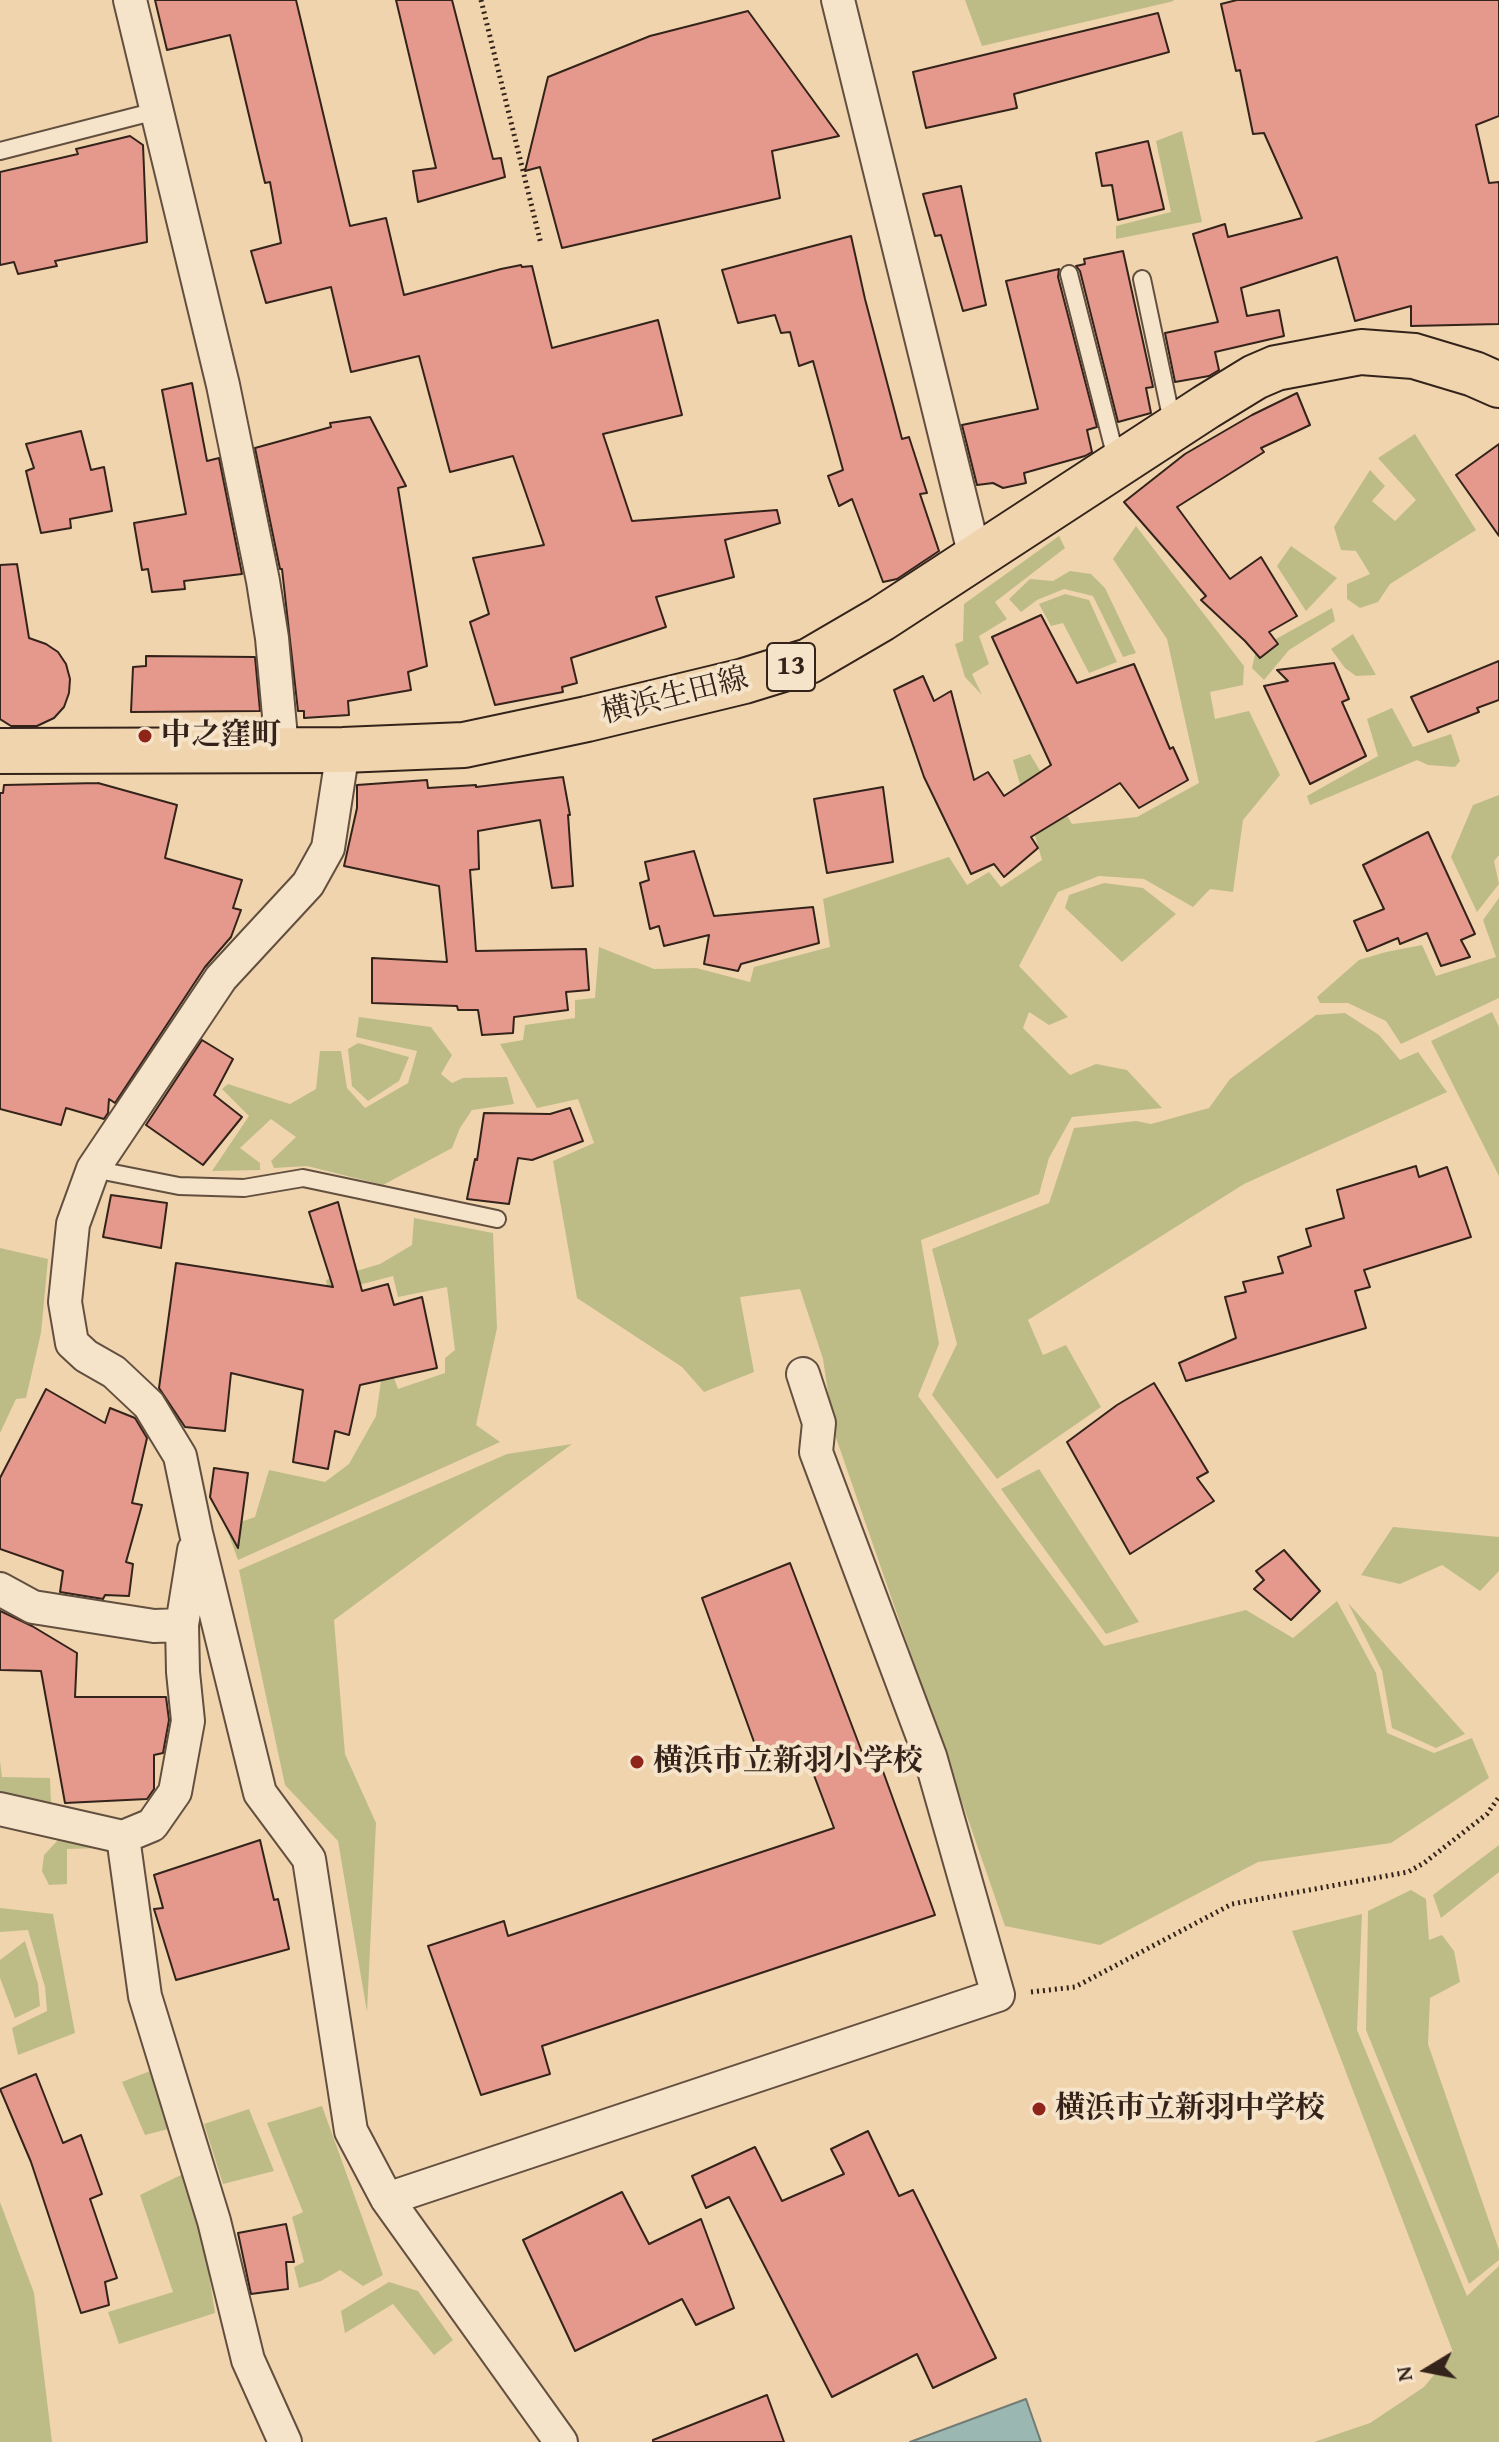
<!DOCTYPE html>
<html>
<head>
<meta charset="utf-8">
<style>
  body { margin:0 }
  #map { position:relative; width:1499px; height:2442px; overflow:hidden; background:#f0d4ad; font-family:"Gentium Book Plus",serif }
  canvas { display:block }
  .north { position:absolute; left:1387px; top:2330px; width:80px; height:80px; -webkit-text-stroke:6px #f5e3ca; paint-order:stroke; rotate:260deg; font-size:22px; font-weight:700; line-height:32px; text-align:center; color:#34231a }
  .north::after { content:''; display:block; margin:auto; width:28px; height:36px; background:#34231a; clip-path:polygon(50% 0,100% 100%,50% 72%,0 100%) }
</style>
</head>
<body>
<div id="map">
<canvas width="1499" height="2442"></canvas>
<div class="north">N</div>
</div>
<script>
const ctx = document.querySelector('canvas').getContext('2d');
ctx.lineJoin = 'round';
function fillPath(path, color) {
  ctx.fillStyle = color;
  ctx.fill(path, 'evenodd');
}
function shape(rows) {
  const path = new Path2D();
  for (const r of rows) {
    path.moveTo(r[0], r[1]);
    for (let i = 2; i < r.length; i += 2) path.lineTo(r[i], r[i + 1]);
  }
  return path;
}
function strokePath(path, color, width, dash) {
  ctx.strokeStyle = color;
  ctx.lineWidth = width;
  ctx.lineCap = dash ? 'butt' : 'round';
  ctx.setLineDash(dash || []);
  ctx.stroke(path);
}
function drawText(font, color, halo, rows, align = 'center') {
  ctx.font = font + ' "Gentium Book Plus","Noto Serif JP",serif';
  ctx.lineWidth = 8;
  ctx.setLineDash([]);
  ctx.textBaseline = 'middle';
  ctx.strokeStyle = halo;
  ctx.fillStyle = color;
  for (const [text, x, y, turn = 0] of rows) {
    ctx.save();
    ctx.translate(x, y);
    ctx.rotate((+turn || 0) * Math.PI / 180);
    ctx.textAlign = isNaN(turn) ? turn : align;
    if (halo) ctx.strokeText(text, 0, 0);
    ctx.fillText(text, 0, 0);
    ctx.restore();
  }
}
fillPath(shape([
  [965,0,1173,0,1174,1,982,46],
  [1182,131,1202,222,1116,239,1116,226,1171,212,1156,141],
  [1415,434,1476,530,1390,584,1378,602,1360,608,1347,599,1347,584,1370,574,1356,551,1341,550,1334,527,1370,470,1385,486,1372,501,1395,521,1416,500,1378,458],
  [1136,526,1244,666,1243,685,1210,692,1215,719,1249,711,1280,775,1243,820,1233,892,1210,889,1193,907,1144,879,1099,876,1058,892,1019,966,1068,1017,1049,1025,1029,1012,1023,1028,1070,1075,1096,1064,1127,1070,1162,1108,1072,1117,1049,1158,1039,1194,921,1240,939,1344,918,1396,1104,1646,1246,1610,1293,1638,1337,1601,1376,1673,1387,1733,1434,1753,1472,1738,1489,1778,1391,1843,1258,1862,1100,1945,1005,1926,834,1432,823,1359,800,1289,740,1297,754,1372,704,1392,682,1367,577,1298,553,1161,594,1143,578,1099,537,1108,500,1044,523,1040,525,1025,575,1018,575,1000,595,998,599,947,654,969,696,968,750,982,754,967,830,947,823,899,949,857,967,885,989,872,1001,887,1042,860,1013,760,1030,754,1072,824,1137,817,1199,783,1167,639,1113,559],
  [1059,536,1065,548,995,602,1007,619,979,636,989,664,972,674,982,695,965,677,955,644,963,641,964,604],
  [1291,546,1337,578,1306,611,1277,566],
  [1070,571,1091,574,1105,588,1136,653,1123,657,1093,596,1064,589,1037,600,1021,612,1009,599,1030,579,1053,581],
  [1065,594,1089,600,1117,662,1089,673,1063,623,1051,626,1039,604],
  [1332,608,1335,621,1289,650,1264,680,1252,668,1256,650],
  [1353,634,1376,675,1356,676,1345,668,1331,649],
  [1392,708,1413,747,1451,734,1460,761,1455,767,1428,765,1417,760,1310,805,1307,796,1378,756,1367,719],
  [1499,795,1499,855,1494,861,1499,884,1477,912,1451,857,1473,805],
  [1104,883,1143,888,1176,914,1122,962,1065,908,1069,895],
  [1499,898,1499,998,1401,1044,1386,1021,1348,1003,1320,1003,1317,997,1359,960,1386,952,1422,945,1436,976,1496,957,1483,920],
  [1492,1012,1499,1027,1499,1176,1431,1041],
  [1345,1013,1379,1035,1400,1060,1418,1052,1447,1092,1244,1184,1028,1320,1043,1355,1066,1345,1101,1407,997,1479,932,1395,957,1344,932,1249,1049,1203,1074,1128,1136,1121,1151,1124,1209,1108,1230,1079,1316,1015],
  [359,1017,431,1027,452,1055,441,1074,452,1083,463,1078,507,1077,514,1104,472,1110,460,1128,452,1148,383,1185,307,1166,274,1168,271,1161,296,1137,271,1119,240,1148,260,1163,260,1170,212,1171,249,1116,222,1089,228,1084,290,1104,316,1089,320,1051,341,1051,347,1088,365,1108,408,1083,417,1051,356,1037],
  [358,1043,409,1057,399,1081,368,1101,352,1086,348,1049],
  [414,1218,493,1233,497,1328,476,1425,500,1442,238,1560,226,1527,255,1517,269,1470,325,1482,349,1464,376,1416,385,1353,398,1389,445,1373,445,1358,455,1350,447,1287,398,1297,393,1276,328,1293,326,1280,380,1264,412,1245],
  [0,1248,48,1259,41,1333,26,1398,16,1399,0,1433],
  [572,1444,334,1620,345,1754,376,1823,367,2012,338,1841,285,1785,239,1570,507,1454],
  [1039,1469,1139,1622,1106,1634,1001,1489],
  [1393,1527,1499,1537,1499,1571,1480,1591,1442,1565,1400,1584,1361,1575],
  [1348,1603,1465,1734,1436,1748,1392,1728,1382,1671],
  [0,1761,2,1777,50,1778,51,1803,0,1800],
  [59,1839,101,1839,103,1848,67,1849,67,1884,49,1885,42,1871,44,1855],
  [1499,1845,1499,1872,1441,1918,1433,1895],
  [1411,1890,1426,1899,1429,1940,1442,1935,1454,1951,1460,1982,1430,1998,1428,2044,1499,2250,1499,2260,1469,2284,1366,2030,1368,1911],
  [0,1908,53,1914,75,2033,18,2055,12,2028,47,2011,45,1987,28,1930,0,1932],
  [1362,1914,1357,2030,1467,2296,1499,2266,1499,2442,1314,2442,1370,2423,1424,2387,1453,2352,1292,1931],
  [25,1941,38,1984,40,2006,15,2018,0,1978,0,1960],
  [150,2071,168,2129,145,2135,122,2082],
  [322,2106,383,2275,363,2286,340,2270,321,2281,299,2288,294,2267,304,2262,292,2217,303,2212,267,2123],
  [249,2109,274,2171,223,2184,204,2124],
  [185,2173,202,2230,215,2313,119,2344,108,2312,173,2292,140,2195],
  [0,2202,34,2293,52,2442,0,2442],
  [389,2282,418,2291,453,2340,434,2355,393,2304,345,2333,341,2311]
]), '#bdbc87');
const water = shape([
  [1026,2399,1041,2442,910,2442,1026,2399]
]);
fillPath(water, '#9bb7b1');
strokePath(water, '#727c75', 2);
const building = shape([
  [155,0,296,0,350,226,386,218,404,295,501,269,521,265,522,267,532,266,552,348,658,320,682,415,603,434,632,521,777,510,780,523,725,540,734,577,656,597,666,627,571,658,577,683,562,687,563,692,495,705,470,622,489,614,473,558,544,545,513,456,450,472,419,356,351,372,331,287,266,303,251,251,281,243,270,182,265,183,230,35,167,50,155,0],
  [396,0,452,0,493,159,501,158,505,177,418,202,413,171,436,168,396,0],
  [1237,0,1499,0,1499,116,1476,125,1489,183,1499,182,1499,324,1411,326,1411,306,1355,321,1337,257,1241,288,1247,316,1279,310,1284,336,1215,352,1219,370,1209,376,1175,382,1165,333,1218,322,1193,234,1225,224,1228,237,1302,218,1264,133,1253,134,1240,70,1236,71,1221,4,1237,0],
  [748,11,839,136,772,151,780,198,562,248,540,167,525,171,548,77,650,36,748,11],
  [1158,13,1169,52,1014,94,1017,108,926,128,913,72,1158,13],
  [130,136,143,145,147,242,55,261,57,266,18,274,14,262,0,265,0,172,78,154,76,149,130,136],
  [1148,141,1164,209,1118,220,1112,185,1102,186,1096,153,1148,141],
  [961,186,986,305,963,311,941,235,935,236,923,194,961,186],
  [851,236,865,299,902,439,909,437,927,493,920,494,939,551,897,579,883,582,852,499,839,506,828,476,843,470,813,361,799,366,790,332,781,333,775,315,738,323,722,270,851,236],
  [1123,251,1153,387,1146,388,1151,413,1118,422,1080,271,1076,266,1085,264,1084,259,1123,251],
  [1059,269,1058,277,1097,427,1087,430,1092,452,1085,456,1024,473,1026,483,1003,488,993,483,977,485,962,425,1038,409,1006,281,1059,269],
  [192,383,207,461,219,458,242,574,184,581,185,589,152,592,148,569,142,570,134,523,186,514,162,390,192,383],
  [1297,393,1310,425,1261,448,1264,452,1177,507,1230,579,1261,557,1297,616,1269,632,1278,644,1260,658,1245,641,1201,600,1206,596,1124,502,1185,454,1252,415,1297,393],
  [370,417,406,486,398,488,427,666,408,672,411,690,348,701,349,715,304,718,304,711,298,711,282,569,280,569,255,448,331,427,330,423,370,417],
  [81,431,91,470,104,467,112,511,70,519,71,528,41,533,26,471,34,468,26,444,81,431],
  [1499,444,1499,536,1456,475,1499,444],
  [17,564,29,638,46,644,58,652,66,664,70,679,69,693,64,707,54,718,37,726,11,726,0,719,0,565,17,564],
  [1041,615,1077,683,1134,664,1170,749,1173,747,1188,780,1139,808,1120,783,1031,837,1038,848,1004,877,994,864,971,874,924,777,894,690,923,676,934,701,951,691,974,780,988,772,1004,796,1051,765,992,637,1041,615],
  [146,656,255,657,260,711,131,712,133,667,146,666,146,656],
  [1499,661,1499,700,1477,708,1479,712,1428,732,1411,697,1499,661],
  [1334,663,1349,699,1342,702,1366,756,1310,784,1264,686,1288,681,1277,670,1334,663],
  [563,777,570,815,568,815,573,886,552,888,540,820,478,831,479,869,470,870,476,951,586,949,589,990,566,992,568,1010,514,1017,513,1033,482,1035,478,1010,458,1010,457,1006,372,1003,372,958,447,962,439,886,344,866,357,808,357,785,427,780,428,788,476,785,476,787,563,777],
  [98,783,177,805,165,858,242,880,233,908,241,910,231,937,205,967,115,1103,109,1099,108,1113,104,1119,66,1108,61,1125,0,1109,0,793,3,793,4,785,98,783],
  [883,787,893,862,827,873,814,799,883,787],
  [1428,832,1475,934,1461,940,1470,957,1441,966,1427,933,1400,944,1398,938,1367,951,1354,921,1384,909,1363,865,1428,832],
  [694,851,714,916,813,907,819,943,741,964,738,971,704,964,709,935,664,946,659,926,650,929,640,883,649,880,645,862,694,851],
  [202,1040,233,1059,214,1095,242,1117,203,1165,146,1125,202,1040],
  [570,1108,583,1141,532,1160,518,1158,509,1204,467,1199,475,1159,477,1160,484,1113,550,1114,570,1108],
  [1416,1166,1419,1177,1447,1167,1471,1237,1364,1270,1370,1287,1355,1291,1366,1328,1186,1381,1179,1363,1236,1338,1225,1297,1246,1292,1243,1282,1283,1273,1278,1257,1311,1246,1306,1229,1344,1218,1337,1190,1416,1166],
  [111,1195,167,1203,161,1248,103,1237,111,1195],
  [338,1202,362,1291,388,1284,394,1305,422,1297,437,1368,360,1385,349,1435,335,1431,328,1469,293,1462,303,1390,231,1373,225,1431,185,1427,159,1388,176,1263,333,1287,309,1212,338,1202],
  [1154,1383,1208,1472,1197,1478,1214,1501,1130,1554,1067,1442,1117,1405,1154,1383],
  [46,1389,105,1423,110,1408,135,1418,147,1438,132,1503,142,1505,126,1562,133,1564,129,1596,105,1595,103,1599,60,1592,63,1571,0,1549,0,1478,46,1389],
  [214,1468,248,1473,238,1548,210,1497,214,1468],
  [1284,1550,1320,1591,1291,1620,1254,1589,1264,1580,1256,1571,1284,1550],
  [790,1563,868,1768,880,1763,935,1915,542,2046,550,2074,481,2095,428,1946,504,1921,508,1936,834,1828,804,1749,762,1764,702,1598,790,1563],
  [0,1611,32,1626,77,1653,75,1697,166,1697,169,1720,163,1753,154,1755,154,1789,147,1799,65,1803,41,1671,0,1670,0,1611],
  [260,1840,274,1900,278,1899,289,1949,176,1980,154,1909,163,1908,154,1875,260,1840],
  [36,2074,63,2143,81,2135,102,2194,90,2199,117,2278,105,2282,109,2305,81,2313,31,2162,0,2089,36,2074],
  [868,2131,899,2196,913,2190,996,2358,933,2388,917,2354,832,2397,729,2197,706,2208,692,2176,755,2147,782,2201,844,2174,831,2149,868,2131],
  [622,2192,649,2244,701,2219,734,2308,696,2325,682,2299,575,2351,523,2240,622,2192],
  [286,2224,294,2262,286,2262,288,2289,251,2294,238,2233,286,2224],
  [767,2395,784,2442,653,2442,653,2440,767,2395]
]);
fillPath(building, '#e4998c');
strokePath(building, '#34231a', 2);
const lane = shape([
  [0,151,156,111],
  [1069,274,1117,462],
  [1142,279,1173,426],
  [93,1169,179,1186,244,1188,303,1178,497,1219]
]);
const street = shape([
  [130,0,223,385,263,581,272,638,282,749],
  [838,0,975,557],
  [343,750,328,848,308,884,221,978,93,1169,73,1224,65,1302,72,1343,86,1356,114,1372,149,1405,180,1456,196,1533,260,1793,309,1859,351,2131,387,2199,561,2442],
  [194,1550,182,1625,183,1672,188,1721,175,1792,152,1825,123,1837,145,1996,214,2221,248,2360,285,2442],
  [0,1589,33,1607,154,1626,182,1625],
  [0,1809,123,1837],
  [387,2199,998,1995,930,1756,816,1452,819,1423,803,1374]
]);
const primary = shape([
  [0,751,343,750,464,745,587,719,744,681,809,661,881,619,1206,407,1255,377,1276,368,1361,352,1414,356,1474,374,1499,385]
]);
strokePath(lane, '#634f3f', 20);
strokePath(street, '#634f3f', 36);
strokePath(primary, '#34231a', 48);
strokePath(shape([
  [481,0,541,244],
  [1031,1992,1075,1987,1232,1904,1408,1872,1424,1863,1487,1814,1499,1797]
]), '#34231a', 5, [2, 4]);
strokePath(lane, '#f5e3ca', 16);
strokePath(street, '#f5e3ca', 32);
strokePath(primary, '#f0d4ad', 44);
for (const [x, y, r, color] of [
  [145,736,8,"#8f2418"],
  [637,1762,8,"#8f2418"],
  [1039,2109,8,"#8f2418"]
]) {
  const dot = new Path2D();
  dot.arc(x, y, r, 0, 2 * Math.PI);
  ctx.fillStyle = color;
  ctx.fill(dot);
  strokePath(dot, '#f5e3ca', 3);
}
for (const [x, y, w] of [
  [791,667,48]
]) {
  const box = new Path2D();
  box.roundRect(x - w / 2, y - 24, w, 48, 6);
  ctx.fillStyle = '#f5e3ca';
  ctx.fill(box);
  strokePath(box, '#34231a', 2);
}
drawText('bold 28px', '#34231a', null, [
  ["13",791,667]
]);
drawText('30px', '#34231a', '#f5e3ca', [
  ["横浜生田線",675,697,-14]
]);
drawText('bold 30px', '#34231a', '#f5e3ca', [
  ["中之窪町",161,736],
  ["横浜市立新羽小学校",653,1762],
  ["横浜市立新羽中学校",1055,2109]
], 'left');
</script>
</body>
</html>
